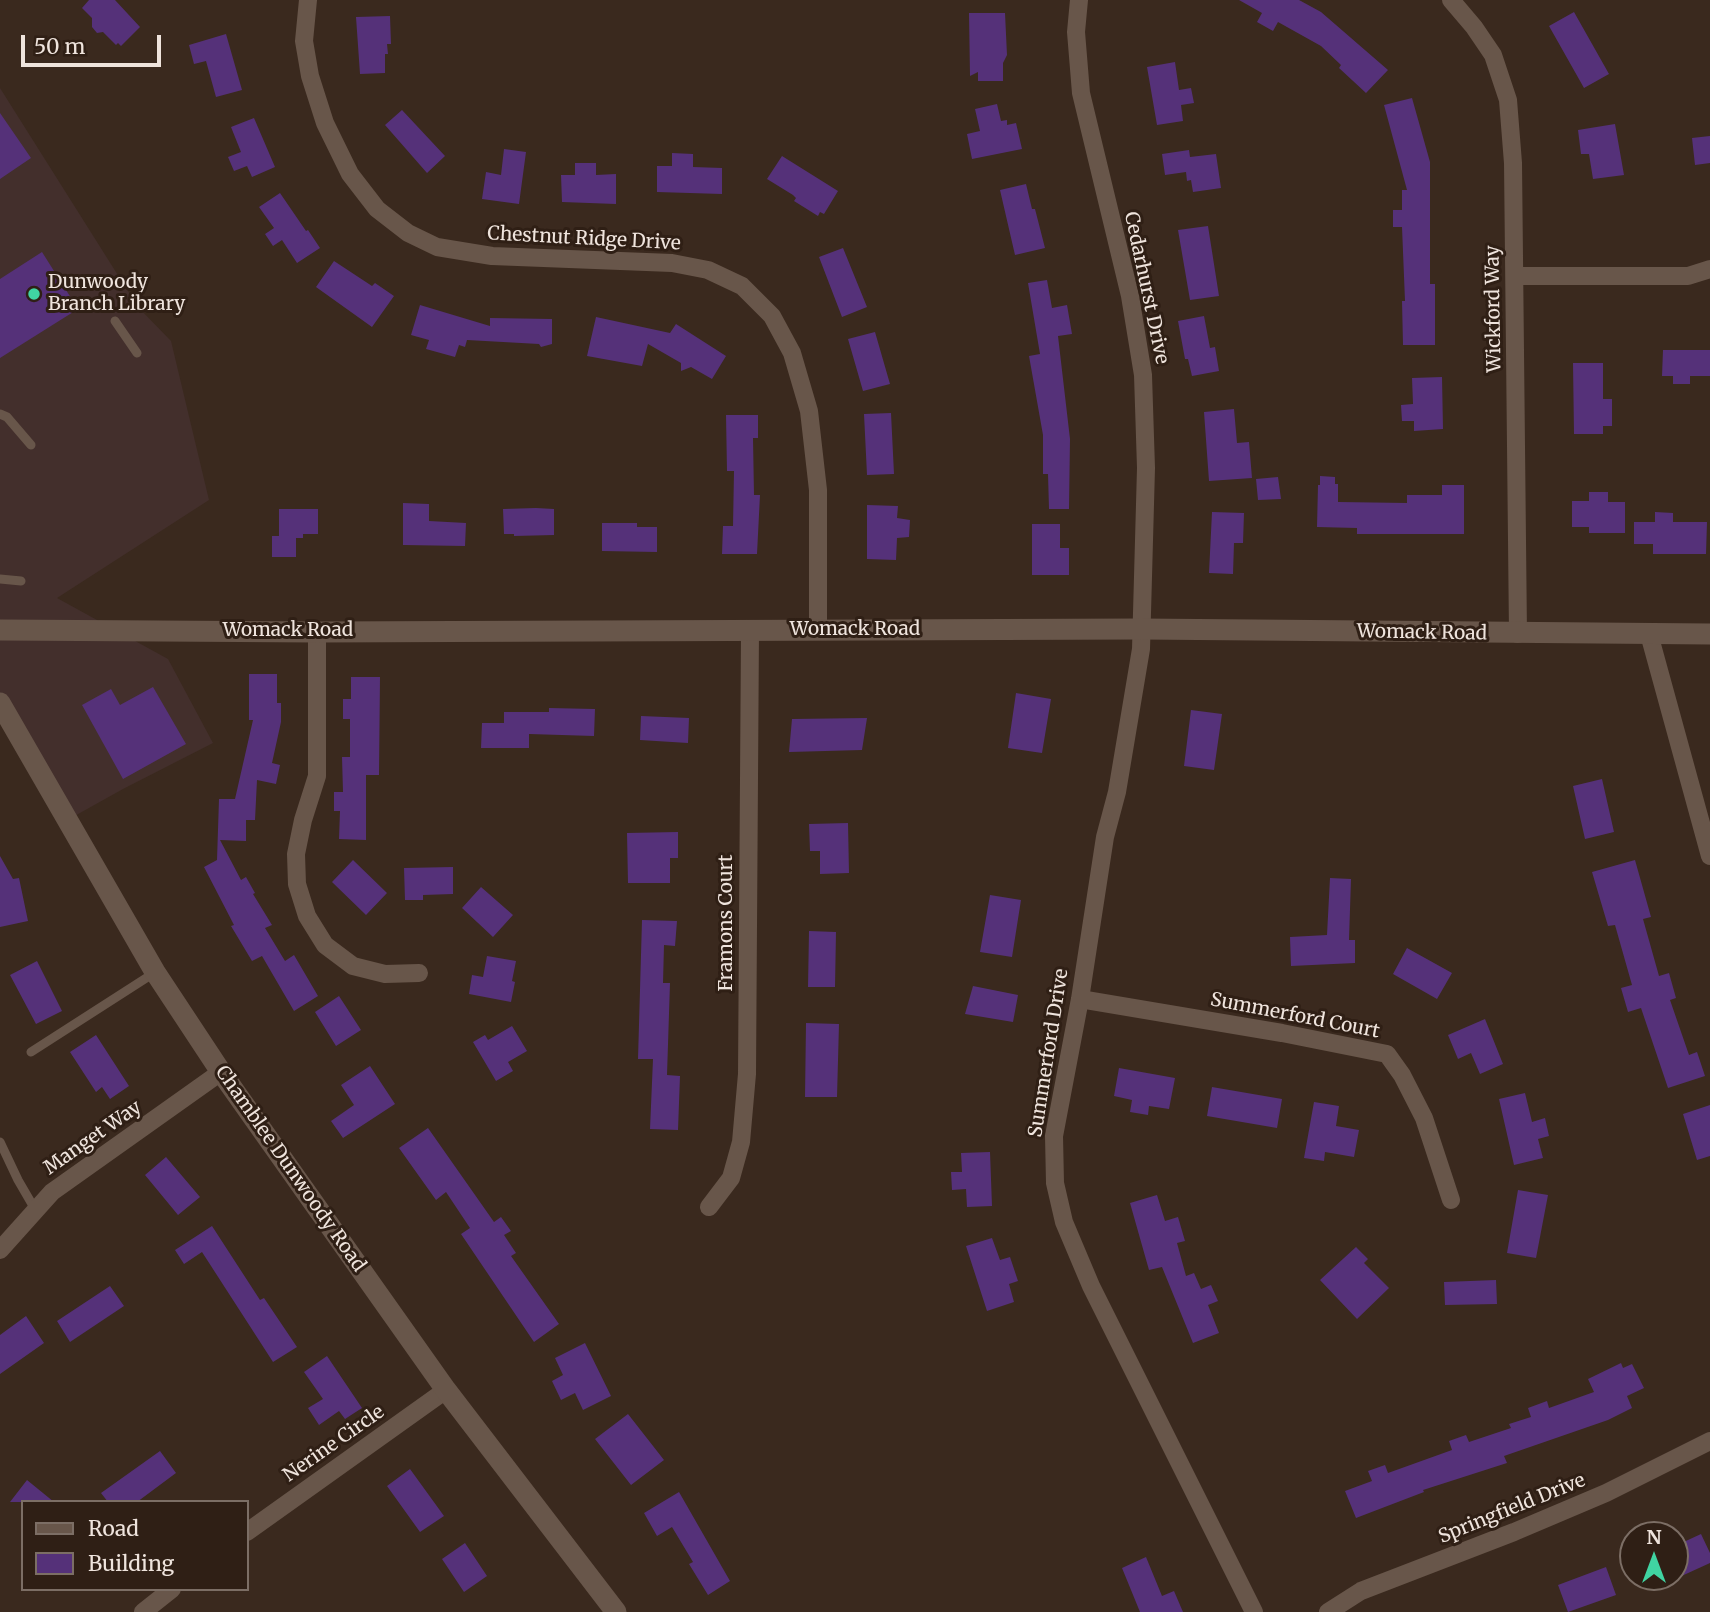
<!DOCTYPE html>
<html>
<head>
<meta charset="utf-8">
<style>
  body { margin:0 }
  #map { position:relative; width:1710px; height:1612px; overflow:hidden; background:#3a291e; font-family:Merriweather,serif }
  canvas { display:block }
  .legend { position:absolute; left:21px; top:1500px; width:228px; height:91px; box-sizing:border-box; background:#2f1f15; border:2px solid #7c6e65; margin:0; padding:9px 12px; list-style:none; font-size:21px; color:#efe4dd }
  .legend li { display:flex; align-items:center; gap:14px; height:35px }
  .legend b { width:35px; border:2px solid #7c6e65 }
  .north { position:absolute; left:1619px; top:1521px; width:70px; height:70px; box-sizing:border-box; background:#2f1f15; border:2px solid #7c6e65; border-radius:50%; rotate:0deg; font-size:19px; font-weight:700; line-height:28px; text-align:center; color:#efe4dd }
  .north::after { content:''; display:block; margin:auto; width:24px; height:32px; background:#40d4a2; clip-path:polygon(50% 0,100% 100%,50% 72%,0 100%) }
  .scale { position:absolute; left:21px; top:35px; width:140px; height:32px; box-sizing:border-box; border:4px solid #efe4dd; border-top:0; padding-left:9px; font-size:21px; line-height:24px; white-space:nowrap; color:#efe4dd; -webkit-text-stroke:5px #2f1f15; paint-order:stroke }
</style>
</head>
<body>
<div id="map">
<canvas width="1710" height="1612"></canvas>
<ul class="legend">
<li><b style="height:9px;background:#68564a"></b>Road</li>
<li><b style="height:19px;background:#553179"></b>Building</li>
</ul>
<div class="north">N</div>
<div class="scale">50 m</div>
</div>
<script>
const ctx = document.querySelector('canvas').getContext('2d');
ctx.lineJoin = 'round';
function fillPath(path, color) {
  ctx.fillStyle = color;
  ctx.fill(path, 'evenodd');
}
function shape(rows) {
  const path = new Path2D();
  for (const r of rows) {
    path.moveTo(r[0], r[1]);
    for (let i = 2; i < r.length; i += 2) path.lineTo(r[i], r[i + 1]);
  }
  return path;
}
function strokePath(path, color, width, dash) {
  ctx.strokeStyle = color;
  ctx.lineWidth = width;
  ctx.lineCap = dash ? 'butt' : 'round';
  ctx.setLineDash(dash || []);
  ctx.stroke(path);
}
function drawText(font, color, halo, rows, align = 'center') {
  ctx.font = font + ' Merriweather,serif';
  ctx.lineWidth = 6;
  ctx.setLineDash([]);
  ctx.textBaseline = 'middle';
  ctx.strokeStyle = halo;
  ctx.fillStyle = color;
  for (const [text, x, y, turn = 0] of rows) {
    ctx.save();
    ctx.translate(x, y);
    ctx.rotate((+turn || 0) * Math.PI / 180);
    ctx.textAlign = isNaN(turn) ? turn : align;
    if (halo) ctx.strokeText(text, 0, 0);
    ctx.fillText(text, 0, 0);
    ctx.restore();
  }
}
fillPath(shape([
  [0,88,138,307,171,341,209,500,57,598,168,659,213,743,123,789,62,823,0,721]
]), '#432f2c');
fillPath(shape([
  [89,0,115,0,140,27,121,46,118,43,116,45,103,32,97,33,92,27,92,18,82,8],
  [1239,0,1299,0,1321,12,1388,70,1366,93,1339,68,1341,65,1321,46,1278,22,1273,31,1257,22,1262,13],
  [1574,12,1609,74,1584,88,1549,26],
  [969,13,1005,13,1007,55,1003,63,1003,81,978,81,978,72,970,76],
  [390,16,391,44,387,44,388,54,385,54,385,73,360,74,356,17],
  [226,34,242,90,216,97,206,61,194,64,189,45],
  [1175,62,1179,90,1191,88,1194,103,1181,105,1183,121,1157,125,1147,67],
  [1412,98,1430,162,1430,284,1435,284,1435,345,1403,345,1402,301,1405,301,1402,227,1393,227,1393,210,1402,210,1402,190,1407,190,1384,105],
  [997,104,1001,121,1007,120,1007,125,1016,123,1022,149,972,159,967,134,980,131,975,109],
  [402,110,445,156,427,173,385,125],
  [0,113,31,158,0,179],
  [254,118,275,167,252,177,247,166,234,171,228,157,241,152,231,127],
  [1615,124,1624,175,1593,179,1589,154,1581,154,1578,130],
  [1710,136,1710,163,1695,165,1692,138],
  [504,149,526,152,519,204,482,199,486,172,501,175],
  [1189,150,1190,157,1216,154,1221,188,1193,192,1191,180,1187,181,1186,172,1165,175,1162,154],
  [672,153,693,154,693,167,722,168,722,194,657,192,657,166,672,166],
  [782,156,838,191,824,214,820,212,818,216,794,201,796,198,793,195,767,179],
  [575,163,596,163,596,175,616,174,616,204,562,202,561,175,575,175],
  [1026,184,1032,209,1035,209,1045,248,1015,255,1000,190],
  [280,193,306,231,308,230,320,248,297,263,282,240,273,246,265,234,274,228,259,207],
  [1208,226,1219,296,1190,300,1178,230],
  [843,248,867,307,842,317,819,257],
  [42,252,78,309,0,358,0,279],
  [334,261,372,286,375,283,394,296,372,327,316,287],
  [1047,280,1052,308,1067,305,1072,334,1058,336,1070,439,1069,509,1049,509,1048,474,1043,474,1043,435,1029,356,1040,354,1028,283],
  [420,305,490,326,490,318,552,319,552,344,541,347,539,344,467,340,465,347,459,345,455,357,426,349,429,340,411,335],
  [1204,316,1210,348,1215,347,1219,371,1192,376,1188,359,1185,359,1178,321],
  [596,317,670,333,676,324,726,356,712,379,691,367,681,371,681,363,648,344,642,366,587,356],
  [875,332,890,384,863,391,848,339],
  [1663,350,1710,350,1710,376,1690,376,1690,384,1673,384,1673,376,1662,376],
  [1573,363,1603,363,1603,399,1612,399,1612,426,1603,426,1603,434,1574,434],
  [1442,377,1443,429,1414,431,1414,421,1402,421,1401,405,1413,404,1412,378],
  [1234,409,1237,443,1249,442,1252,478,1209,481,1204,412],
  [891,413,894,474,867,475,864,414],
  [726,415,758,415,758,438,753,438,754,495,760,495,757,554,722,554,723,526,733,526,734,471,727,471],
  [1320,476,1335,477,1335,484,1338,484,1338,502,1407,503,1407,495,1442,495,1442,485,1464,485,1464,534,1357,534,1357,528,1317,527,1318,485,1320,485],
  [1278,477,1281,499,1258,500,1256,479],
  [1589,492,1608,492,1608,502,1625,502,1625,533,1589,533,1589,527,1572,527,1572,501,1589,501],
  [403,503,429,504,429,521,466,523,465,546,403,545],
  [867,505,898,506,897,518,910,520,909,537,897,538,896,560,867,559],
  [536,508,554,509,554,535,514,536,514,534,504,534,503,509],
  [279,509,318,509,318,534,303,534,303,538,296,538,296,557,272,557,272,536,279,536],
  [1212,512,1244,513,1243,543,1234,543,1233,574,1209,573],
  [1655,512,1673,513,1673,522,1707,522,1706,554,1653,554,1653,544,1634,544,1634,522,1655,522],
  [602,523,637,523,637,527,657,527,657,552,602,551],
  [1032,524,1060,524,1060,548,1069,548,1069,575,1032,575],
  [249,674,277,674,277,703,281,703,281,722,272,763,280,765,276,784,257,780,255,820,246,820,246,841,220,840,241,880,246,877,255,893,253,894,272,925,265,928,285,961,294,955,318,996,294,1011,262,956,252,961,231,926,234,925,204,867,217,860,219,799,235,799,253,720,249,720],
  [351,677,380,677,379,775,366,775,366,840,339,839,340,811,334,811,334,792,343,792,342,757,350,757,350,719,343,719,343,699,351,699],
  [153,687,186,744,123,779,82,705,111,689,120,705],
  [1016,693,1051,699,1042,753,1008,748],
  [549,708,595,709,594,736,529,734,529,748,481,748,482,723,504,723,504,712,549,712],
  [1191,710,1222,714,1214,770,1184,766],
  [641,716,689,718,688,743,640,740],
  [867,718,862,750,789,752,792,719],
  [1602,779,1614,832,1585,839,1573,786],
  [848,823,849,873,820,874,820,851,810,851,809,824],
  [678,832,678,858,670,858,670,883,628,883,627,833],
  [0,856,13,879,19,878,28,921,0,927],
  [353,860,387,893,366,915,332,882],
  [1635,860,1651,917,1643,919,1659,976,1669,973,1676,998,1670,1000,1689,1055,1697,1052,1705,1076,1668,1088,1641,1008,1628,1012,1621,988,1632,985,1615,925,1608,926,1592,872],
  [453,867,453,894,423,895,423,900,405,900,404,868],
  [1330,878,1351,879,1349,940,1355,940,1355,963,1291,966,1290,937,1327,935],
  [481,887,513,915,493,937,462,908],
  [990,895,1021,900,1012,957,980,952],
  [642,920,677,921,675,946,664,945,663,983,670,983,667,1075,680,1076,678,1130,650,1129,653,1059,638,1059],
  [809,931,836,932,835,987,808,987],
  [1407,948,1452,973,1437,999,1393,974],
  [487,956,516,961,512,981,515,982,511,1002,469,994,472,975,483,977],
  [37,961,62,1011,36,1024,10,975],
  [973,986,1018,995,1013,1022,965,1014],
  [339,996,361,1030,336,1046,315,1012],
  [1485,1019,1503,1064,1480,1074,1471,1053,1458,1059,1448,1035],
  [806,1023,839,1024,837,1097,805,1097],
  [512,1026,527,1051,508,1062,513,1071,496,1081,473,1042,485,1035,488,1040],
  [96,1035,129,1086,110,1099,102,1087,96,1092,70,1052],
  [370,1066,395,1104,343,1138,331,1121,354,1105,341,1085],
  [1119,1068,1175,1078,1169,1109,1149,1106,1148,1115,1130,1112,1132,1100,1114,1096],
  [1212,1087,1282,1099,1277,1128,1207,1116],
  [1525,1093,1532,1122,1545,1118,1549,1136,1538,1139,1543,1158,1514,1165,1499,1099],
  [1314,1102,1339,1106,1336,1126,1359,1130,1354,1157,1325,1152,1324,1161,1304,1158],
  [1710,1105,1710,1156,1697,1160,1683,1114],
  [428,1128,494,1222,501,1217,511,1231,504,1235,516,1253,511,1256,559,1324,534,1342,461,1234,470,1228,446,1192,436,1200,399,1148],
  [990,1152,992,1206,967,1207,966,1189,952,1190,951,1172,962,1172,961,1153],
  [166,1157,200,1197,178,1215,145,1175],
  [1518,1190,1548,1195,1536,1258,1507,1253],
  [1157,1195,1165,1221,1178,1217,1185,1241,1177,1243,1186,1276,1194,1273,1201,1289,1211,1285,1218,1301,1208,1305,1219,1333,1193,1343,1162,1267,1149,1270,1130,1203],
  [212,1226,260,1300,264,1298,297,1347,273,1362,202,1252,184,1264,175,1250],
  [992,1238,1000,1260,1010,1257,1018,1281,1009,1284,1014,1302,987,1311,966,1246],
  [1356,1247,1368,1259,1364,1263,1389,1288,1357,1319,1320,1280],
  [1496,1280,1497,1304,1445,1305,1444,1282],
  [110,1286,124,1306,70,1342,57,1321],
  [26,1316,44,1343,0,1374,0,1335],
  [585,1343,611,1396,583,1410,575,1393,561,1400,552,1381,563,1375,555,1358],
  [327,1356,362,1408,345,1419,339,1411,319,1425,308,1408,323,1399,304,1372],
  [1621,1363,1623,1368,1632,1364,1644,1388,1627,1396,1632,1408,1608,1420,1504,1456,1507,1463,1423,1490,1424,1492,1356,1518,1345,1491,1372,1481,1368,1471,1385,1465,1388,1473,1452,1450,1449,1441,1466,1435,1469,1442,1511,1428,1509,1424,1531,1417,1528,1408,1547,1401,1549,1408,1594,1392,1588,1379],
  [628,1414,664,1460,631,1485,595,1439],
  [160,1451,176,1473,137,1502,108,1502,101,1493],
  [410,1469,444,1516,420,1532,387,1486],
  [27,1480,54,1502,10,1502],
  [679,1492,730,1581,708,1595,689,1564,693,1562,672,1527,657,1536,644,1513],
  [1701,1534,1710,1553,1710,1563,1675,1579,1675,1546],
  [465,1543,487,1576,464,1592,442,1559],
  [1146,1557,1162,1596,1174,1591,1183,1612,1140,1612,1122,1568],
  [1606,1567,1616,1595,1568,1612,1558,1585]
]), '#553179');
strokePath(shape([
  [115,321,137,353],
  [0,414,7,417,31,445],
  [0,579,21,581],
  [31,1052,154,973],
  [0,1142,18,1180,36,1211]
]), '#68564a', 9);
strokePath(shape([
  [308,0,304,41,310,76,325,123,350,174,377,209,408,233,437,247,492,256,672,263,708,270,742,286,772,316,792,353,809,411,818,490,818,631],
  [1079,0,1076,32,1081,93,1130,296,1143,375,1146,468,1141,649,1117,792,1105,837,1080,999,1054,1136,1055,1183,1064,1222,1091,1286,1254,1612],
  [1451,0,1474,27,1493,55,1508,100,1513,163,1518,634],
  [1515,276,1688,276,1710,269],
  [317,632,317,776,303,820,296,854,297,884,307,916,325,945,353,966,385,974,419,973],
  [1649,634,1710,856],
  [1080,999,1282,1033,1387,1054,1402,1075,1424,1118,1451,1200],
  [709,1207,731,1178,741,1142,747,1074,750,631],
  [0,1250,52,1192,221,1072],
  [247,1532,446,1390],
  [143,1612,172,1589],
  [1328,1612,1361,1591,1514,1532,1606,1493,1710,1441]
]), '#68564a', 18);
strokePath(shape([
  [0,630,317,632,1141,629,1710,634],
  [0,703,155,972,221,1072,446,1390,616,1612]
]), '#68564a', 21);
for (const [x, y, r, color] of [
  [34,294,7,"#40d4a2"]
]) {
  const dot = new Path2D();
  dot.arc(x, y, r, 0, 2 * Math.PI);
  ctx.fillStyle = color;
  ctx.fill(dot);
  strokePath(dot, '#2f1f15', 2.5);
}
drawText('19px', '#efe4dd', '#2f1f15', [
  ["Chestnut Ridge Drive",584,239,3],
  ["Cedarhurst Drive",1146,288,78],
  ["Wickford Way",1494,309,-91],
  ["Womack Road",855,630],
  ["Womack Road",288,631],
  ["Womack Road",1422,633,1],
  ["Framons Court",727,923,-90],
  ["Summerford Court",1295,1016,11],
  ["Summerford Drive",1049,1053,-81],
  ["Manget Way",93,1138,-35],
  ["Chamblee Dunwoody Road",290,1169,55],
  ["Nerine Circle",334,1444,-35],
  ["Springfield Drive",1512,1509,-22]
]);
drawText('19px', '#efe4dd', '#2f1f15', [
  ["Dunwoody",48,283],
  ["Branch Library",48,305]
], 'left');
</script>
</body>
</html>
